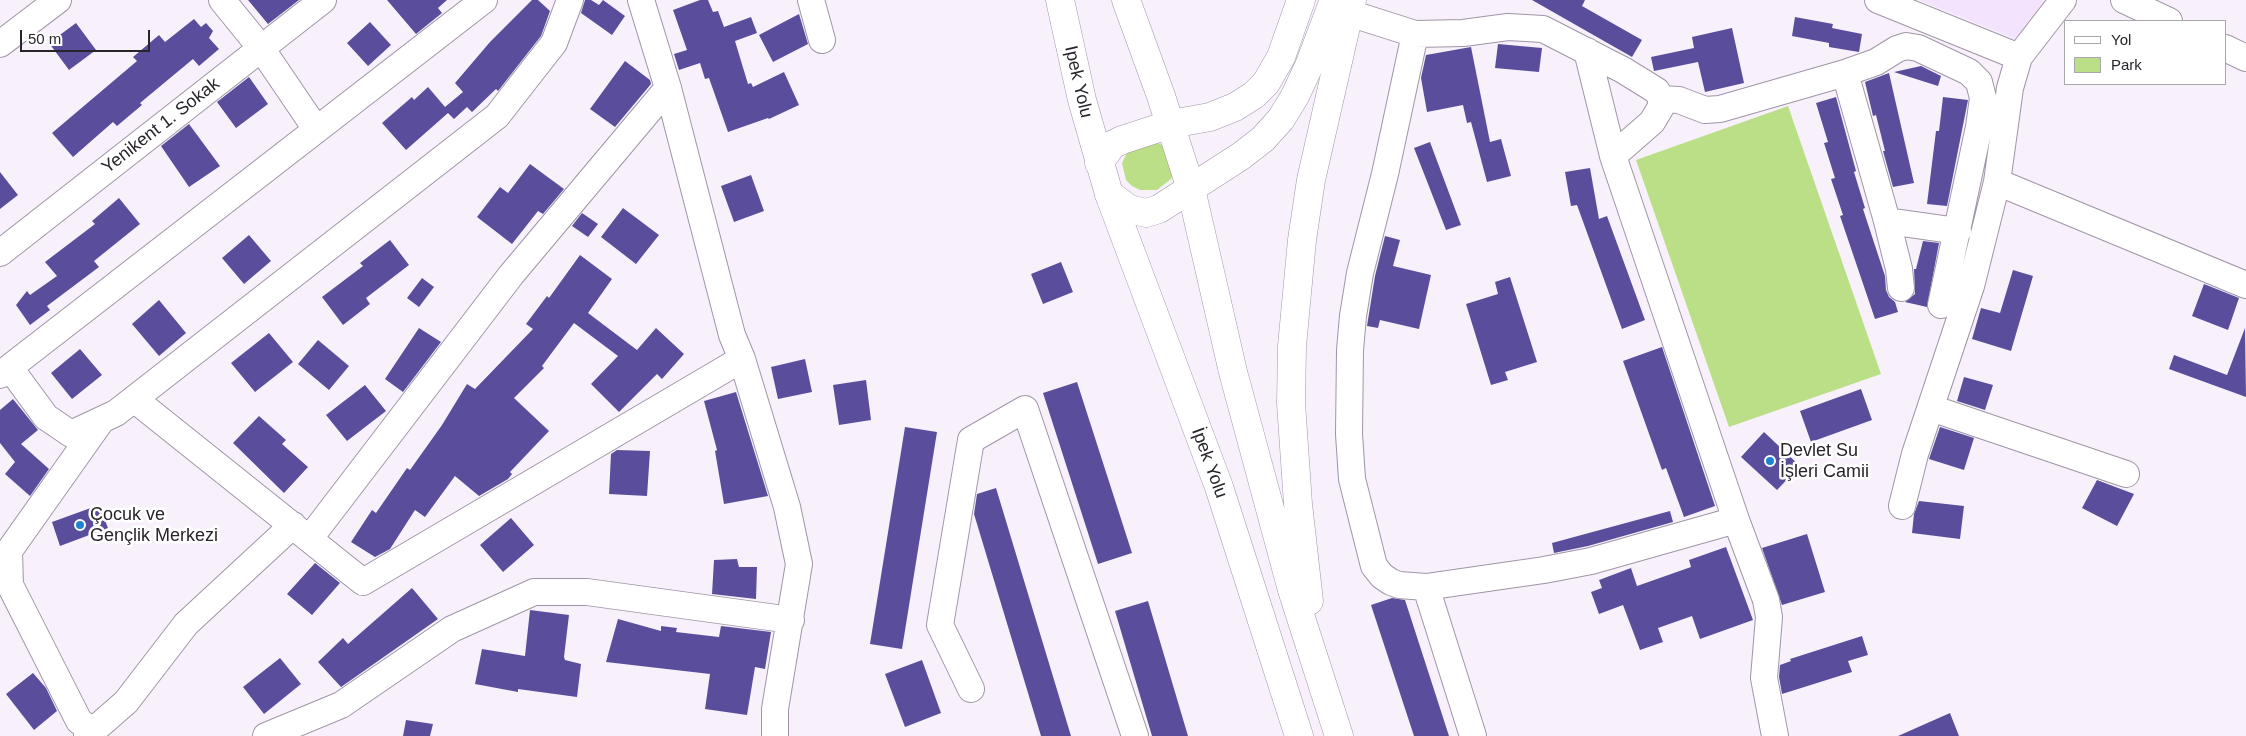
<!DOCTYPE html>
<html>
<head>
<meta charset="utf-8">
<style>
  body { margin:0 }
  #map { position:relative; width:2246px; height:736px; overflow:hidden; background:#f8f1fc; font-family:Arial,sans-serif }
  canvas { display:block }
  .legend { position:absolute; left:2064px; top:20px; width:162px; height:65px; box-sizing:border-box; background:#fff; border:1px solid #a9a7aa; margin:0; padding:6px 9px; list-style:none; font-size:15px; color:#29242b }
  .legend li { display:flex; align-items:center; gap:10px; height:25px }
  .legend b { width:25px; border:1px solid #a9a7aa }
  .scale { position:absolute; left:20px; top:30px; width:130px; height:22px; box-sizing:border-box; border:2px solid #29242b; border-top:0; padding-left:6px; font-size:15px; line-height:18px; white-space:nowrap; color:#29242b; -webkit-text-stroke:4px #fff; paint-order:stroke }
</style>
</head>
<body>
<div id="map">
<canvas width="2246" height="736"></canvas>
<ul class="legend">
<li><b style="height:6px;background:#fff"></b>Yol</li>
<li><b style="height:14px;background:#badf86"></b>Park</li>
</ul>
<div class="scale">50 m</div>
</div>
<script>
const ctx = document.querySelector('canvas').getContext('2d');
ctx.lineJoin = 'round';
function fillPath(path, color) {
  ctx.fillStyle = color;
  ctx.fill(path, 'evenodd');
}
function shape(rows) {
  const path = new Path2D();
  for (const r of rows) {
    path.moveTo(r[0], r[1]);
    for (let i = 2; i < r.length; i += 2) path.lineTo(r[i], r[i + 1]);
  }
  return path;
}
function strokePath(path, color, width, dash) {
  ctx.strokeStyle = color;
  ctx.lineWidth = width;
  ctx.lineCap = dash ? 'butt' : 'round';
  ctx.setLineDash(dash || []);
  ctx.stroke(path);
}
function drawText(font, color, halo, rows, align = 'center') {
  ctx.font = font + ' Arial,sans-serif';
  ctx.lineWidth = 5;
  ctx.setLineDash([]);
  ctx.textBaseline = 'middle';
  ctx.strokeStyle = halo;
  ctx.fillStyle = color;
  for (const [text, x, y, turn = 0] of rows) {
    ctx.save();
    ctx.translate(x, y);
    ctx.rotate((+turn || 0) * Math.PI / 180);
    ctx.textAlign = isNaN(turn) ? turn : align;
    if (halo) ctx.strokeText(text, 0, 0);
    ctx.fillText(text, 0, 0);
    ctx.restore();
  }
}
fillPath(shape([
  [1919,0,2043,0,2023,42]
]), '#f4e3fd');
fillPath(shape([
  [1788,106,1881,374,1729,427,1636,160],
  [1153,140,1167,148,1174,171,1171,179,1157,190,1140,190,1132,186,1126,180,1122,163,1130,147]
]), '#badf86');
fillPath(shape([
  [248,0,299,0,268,24],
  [387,0,447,0,438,8,442,13,416,34],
  [532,0,538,0,550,11,541,36,498,91,496,89,472,112,467,107,454,119,448,113,406,150,382,123,412,97,414,100,428,87,445,107,463,92,455,83,490,42],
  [585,0,591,0,599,5,603,0,625,16,612,35,581,13],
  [700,0,708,0,713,12,718,11,724,27,751,17,757,33,735,41,748,84,751,83,753,87,784,72,799,105,769,119,768,118,728,132,709,78,705,79,700,63,679,70,674,54,687,50,673,10],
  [1532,0,1585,0,1582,6,1642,40,1632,57],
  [799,14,808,44,773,62,759,35],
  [1795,17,1833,24,1832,28,1862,34,1859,52,1829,47,1829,43,1792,36],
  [194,19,201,27,206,23,213,31,209,38,219,49,199,66,193,59,140,103,142,105,117,126,113,122,73,157,52,133,137,61,133,57,159,35,165,42],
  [370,22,391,45,368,66,347,43],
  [76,23,96,50,69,70,49,43],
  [1732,28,1744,83,1705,92,1698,62,1654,71,1651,57,1694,48,1692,37],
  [1498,44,1542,48,1539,72,1495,68],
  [1471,47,1490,142,1501,139,1511,176,1487,182,1471,122,1467,123,1463,105,1427,112,1421,78,1426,55],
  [625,61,650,80,651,84,615,127,590,109],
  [1921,66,1941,76,1938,86,1894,72],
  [1889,73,1914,183,1893,187,1883,151,1885,151,1876,115,1873,116,1865,82],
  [249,77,268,104,236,128,217,102],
  [1836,97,1856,171,1854,172,1865,208,1863,209,1885,276,1886,290,1889,297,1895,302,1898,312,1875,319,1840,216,1843,215,1831,179,1835,178,1824,143,1828,142,1816,103],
  [1943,97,1968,100,1947,206,1927,204,1936,131,1939,131],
  [189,124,220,166,189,187,161,146],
  [1430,142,1461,225,1446,230,1414,148],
  [530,164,564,189,543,214,538,211,512,244,477,217,500,187,508,193],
  [1590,168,1599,219,1607,216,1645,320,1622,329,1577,205,1571,206,1565,172],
  [0,172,18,195,0,209],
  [751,175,764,211,734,222,721,186],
  [119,198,140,224,94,261,99,267,47,306,50,310,30,325,16,305,27,291,30,295,57,276,45,262,95,224,92,221],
  [623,208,659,235,636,264,601,237],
  [582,213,598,224,588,237,572,226],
  [249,235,271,261,244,284,222,258],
  [1385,236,1400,240,1393,266,1431,275,1419,329,1380,320,1378,328,1367,326,1375,276],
  [390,240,409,265,366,298,370,304,343,325,322,297,363,266,360,263],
  [1923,241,1939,243,1927,307,1905,302,1915,294,1914,269,1916,269],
  [580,255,612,279,588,313,637,350,656,328,684,354,662,379,657,374,619,412,591,384,618,356,574,323,542,366,544,368,514,398,549,431,510,472,512,474,508,479,479,496,455,476,425,517,415,510,390,549,375,557,351,542,372,510,376,513,407,468,410,470,442,425,467,384,475,389,533,329,526,324,547,296,549,298],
  [1061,262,1073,292,1043,304,1031,274],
  [2013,270,2033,276,2011,351,1972,339,1981,308,2000,313],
  [1510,277,1537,362,1505,372,1508,380,1491,385,1466,304,1498,294,1495,282],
  [422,278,434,287,419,307,407,298],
  [2204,284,2239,298,2228,330,2192,316],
  [159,300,186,333,159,356,132,324],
  [419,328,441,342,403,392,385,379],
  [2245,328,2246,397,2169,369,2174,355,2227,375],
  [269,333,293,362,255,392,231,363],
  [318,340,349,366,329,390,298,364],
  [1662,347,1715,506,1684,517,1666,468,1662,470,1623,361],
  [80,349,102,375,72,399,51,373],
  [805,359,812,392,778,399,771,367],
  [1964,377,1993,385,1985,410,1957,401],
  [866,380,871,420,839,425,833,385],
  [1077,382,1132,553,1098,564,1043,393],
  [365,385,386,411,347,441,326,415],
  [1861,389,1872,420,1811,442,1800,411],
  [736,392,768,496,724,504,715,451,717,450,704,401],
  [13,399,38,430,21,444,49,469,30,496,5,474,15,462,0,443,0,410],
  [259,416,286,440,282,444,308,467,284,493,233,443],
  [905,427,937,432,902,649,870,644],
  [1940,427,1974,438,1964,470,1929,459],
  [1764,432,1800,466,1777,490,1741,457],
  [617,450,650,451,647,496,609,494,611,454],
  [2097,480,2134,494,2117,526,2082,508],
  [996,488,1071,736,1041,736,974,514,977,494],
  [1919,501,1964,506,1960,539,1912,533,1914,514],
  [99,505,108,528,60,546,52,522],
  [1670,511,1673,522,1588,546,1554,553,1552,543],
  [511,518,534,545,503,572,480,545],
  [1807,534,1825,592,1782,605,1762,548],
  [1726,547,1753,620,1700,639,1692,616,1658,628,1663,642,1640,650,1623,605,1599,614,1591,592,1602,588,1599,580,1631,568,1637,586,1691,567,1689,560],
  [737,559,739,567,757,567,756,599,712,594,714,560],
  [315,563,340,583,312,615,287,594],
  [412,588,438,619,341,687,318,662,343,638,348,644],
  [1392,598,1405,600,1449,736,1414,736,1371,605],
  [1148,601,1188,736,1152,736,1115,611],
  [530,610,569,615,564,657,565,660,581,664,577,697,518,689,518,692,475,684,482,649,525,656],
  [618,619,661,631,661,626,677,628,676,632,719,637,721,626,771,632,765,669,755,667,747,715,705,709,710,674,606,662],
  [1862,636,1868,655,1848,661,1852,672,1782,694,1779,677,1780,665,1791,661,1790,659],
  [280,658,301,684,264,714,243,687],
  [922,660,941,713,905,727,885,674],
  [33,673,46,688,57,711,34,730,6,694],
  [1950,713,1959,736,1898,736],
  [406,720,433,724,430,736,403,736]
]), '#5a4e9c');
const minor = shape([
  [222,0,261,48,316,129],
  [641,0,668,88,732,335,742,359,787,507,799,564,775,709,775,736],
  [811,0,822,40],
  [1878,0,2019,57,2010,88,1997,182,1971,286,1915,454,1902,506],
  [2124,0,2169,21],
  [1349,13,1415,34,1463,33,1508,27,1543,29,1623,70,1657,91,1661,99,1661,107,1652,122,1613,156],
  [1415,34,1385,174,1360,273,1353,316,1350,350,1349,434,1352,479,1374,566,1382,576,1391,582,1399,585,1426,587,1544,570,1591,561,1736,520],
  [0,44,58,0],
  [2225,48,2246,58],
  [1587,51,1613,156,1736,520,1766,600,1769,617,1764,678,1775,736],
  [2019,57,2063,0],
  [1845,73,1887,221,1899,269,1901,288],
  [1661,99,1679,100,1705,110,1720,109,1845,73,1876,62,1897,49,1906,46,1918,48,1969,72,1979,82,1983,98,1979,127,1941,305],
  [1997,182,2246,285],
  [1887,221,1958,231],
  [0,253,323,0],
  [10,368,46,417,71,434,116,413,497,116,554,43,570,0],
  [0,375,484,0],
  [134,399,363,582,742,359],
  [1931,408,2126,474],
  [310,538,511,275,668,88],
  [1426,587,1473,736],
  [971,689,940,625,971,440,1025,409,1135,736],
  [92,731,79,721,10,585,9,551,101,421],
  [87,736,126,702,186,624,293,525],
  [266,736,341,705,452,629,534,592,587,592,791,620]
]);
const major = shape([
  [1099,163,1112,145,1122,140,1171,124,1210,117,1235,107,1254,95,1266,83,1281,57,1301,0],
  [1109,194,1129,209,1146,213,1159,209,1241,156,1263,139,1281,119,1295,96,1309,66,1334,0]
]);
const highway = shape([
  [1060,0,1082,100,1109,194,1219,487,1299,736],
  [1126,0,1161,96,1191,189,1233,372,1292,590,1339,736],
  [1309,601,1298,504,1291,403,1292,346,1302,240,1311,180,1352,0]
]);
strokePath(minor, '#a095a6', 28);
strokePath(major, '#a095a6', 29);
strokePath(highway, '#a095a6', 29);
strokePath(minor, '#fff', 26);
strokePath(major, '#fff', 28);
strokePath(highway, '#fff', 28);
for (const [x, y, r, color] of [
  [1770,461,5,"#1e84cf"],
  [80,525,5,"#1e84cf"]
]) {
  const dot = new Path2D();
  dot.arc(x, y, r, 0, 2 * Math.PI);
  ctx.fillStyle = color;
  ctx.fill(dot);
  strokePath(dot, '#fff', 2);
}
drawText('18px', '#29242b', '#fff', [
  ["Ipek Yolu",1078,82,77],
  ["Yenikent 1. Sokak",161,126,-38],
  ["İpek Yolu",1209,463,70]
]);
drawText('18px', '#29242b', '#fff', [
  ["Devlet Su",1780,451],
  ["İşleri Camii",1780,472],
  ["Çocuk ve",90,515],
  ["Gençlik Merkezi",90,536]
], 'left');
</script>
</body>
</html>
